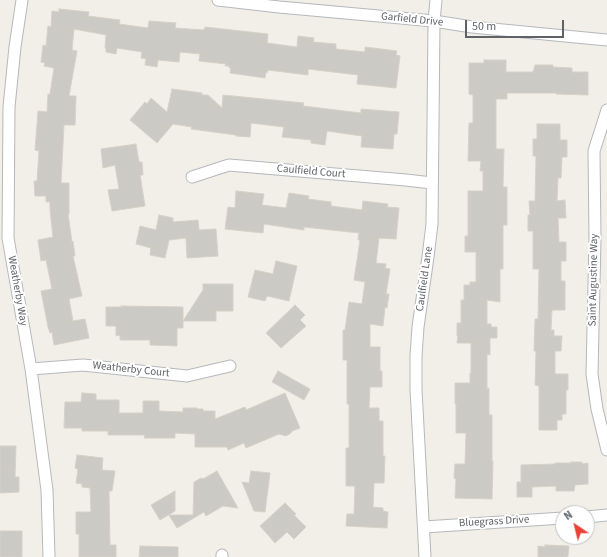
<!DOCTYPE html>
<html>
<head>
<meta charset="utf-8">
<style>
  body { margin:0 }
  #map { position:relative; width:607px; height:557px; overflow:hidden; background:#f1efe8; font-family:"Source Sans 3",sans-serif }
  canvas { display:block }
  .north { position:absolute; left:555px; top:505px; width:40px; height:40px; box-sizing:border-box; background:#fff; border:1px solid #bfc1c3; border-radius:50%; rotate:325deg; font-size:11px; font-weight:700; line-height:16px; text-align:center; color:#5f6368 }
  .north::after { content:''; display:block; margin:auto; width:14px; height:18px; background:#ea4335; clip-path:polygon(50% 0,100% 100%,50% 72%,0 100%) }
  .scale { position:absolute; left:465px; top:20px; width:99px; height:18px; box-sizing:border-box; border:2px solid #5f6368; border-top:0; padding-left:5px; font-size:12px; line-height:14px; white-space:nowrap; color:#5f6368; -webkit-text-stroke:3px #fff; paint-order:stroke }
</style>
</head>
<body>
<div id="map">
<canvas width="607" height="557"></canvas>
<div class="north">N</div>
<div class="scale">50 m</div>
</div>
<script>
const ctx = document.querySelector('canvas').getContext('2d');
ctx.lineJoin = 'round';
function fillPath(path, color) {
  ctx.fillStyle = color;
  ctx.fill(path, 'evenodd');
}
function shape(rows) {
  const path = new Path2D();
  for (const r of rows) {
    path.moveTo(r[0], r[1]);
    for (let i = 2; i < r.length; i += 2) path.lineTo(r[i], r[i + 1]);
  }
  return path;
}
function strokePath(path, color, width, dash) {
  ctx.strokeStyle = color;
  ctx.lineWidth = width;
  ctx.lineCap = dash ? 'butt' : 'round';
  ctx.setLineDash(dash || []);
  ctx.stroke(path);
}
function drawText(font, color, halo, rows, align = 'center') {
  ctx.font = font + ' "Source Sans 3",sans-serif';
  ctx.lineWidth = 4;
  ctx.setLineDash([]);
  ctx.textBaseline = 'middle';
  ctx.strokeStyle = halo;
  ctx.fillStyle = color;
  for (const [text, x, y, turn = 0] of rows) {
    ctx.save();
    ctx.translate(x, y);
    ctx.rotate((+turn || 0) * Math.PI / 180);
    ctx.textAlign = isNaN(turn) ? turn : align;
    if (halo) ctx.strokeText(text, 0, 0);
    ctx.fillText(text, 0, 0);
    ctx.restore();
  }
}
const building = shape([
  [59,9,89,12,88,16,120,20,119,24,148,28,149,21,176,23,175,28,204,30,205,27,268,34,267,43,297,47,298,36,314,38,313,42,336,44,336,49,365,52,365,47,397,51,396,55,400,56,396,88,357,84,358,75,308,69,308,75,268,70,267,73,266,72,265,78,230,73,231,68,229,68,229,66,225,66,226,64,199,61,200,54,180,52,179,62,158,60,157,67,145,65,146,59,141,58,142,52,117,48,116,54,106,52,106,48,105,48,106,35,74,29,72,50,77,51,69,96,76,96,75,125,64,125,61,183,69,183,69,214,68,214,72,242,73,241,75,256,73,256,82,296,69,299,73,321,85,319,89,338,54,345,52,332,50,333,48,327,41,291,52,289,46,260,41,261,38,240,53,237,50,210,50,202,46,202,46,196,35,196,34,181,37,181,39,151,35,150,38,111,47,112,48,94,50,94,54,68,44,66,45,63,41,62,43,45,46,46,48,26,51,27,52,11,59,12,59,9],
  [484,60,506,60,506,72,533,72,535,65,553,65,553,67,572,68,572,72,588,72,588,95,556,94,556,93,507,93,507,99,496,99,496,149,504,149,503,187,507,187,507,225,503,225,503,269,500,269,500,302,487,300,487,324,491,324,491,327,497,327,497,338,490,338,490,355,487,354,487,389,489,388,489,415,492,415,492,461,493,461,492,499,455,498,456,479,454,478,455,464,465,464,466,433,456,433,456,404,455,404,455,383,470,383,470,373,471,373,471,343,457,343,458,336,457,336,457,323,461,323,461,300,464,300,464,285,470,285,470,282,476,282,476,252,465,252,465,236,468,236,468,191,483,191,483,171,480,171,481,161,468,161,469,123,473,123,473,95,469,94,469,63,484,63,484,60],
  [172,89,202,93,202,95,208,95,222,108,223,95,304,103,303,106,361,113,361,109,399,112,397,134,394,134,393,149,361,147,362,136,327,131,325,145,311,143,311,140,282,137,284,127,251,123,250,137,236,136,236,135,191,129,192,127,173,124,157,143,130,120,145,102,147,104,151,98,167,112,172,89],
  [537,124,560,124,560,140,567,140,567,157,562,157,561,178,558,178,557,201,565,200,566,218,558,218,559,242,566,242,566,261,561,261,561,281,565,281,565,310,552,310,551,330,554,330,554,336,562,336,561,351,555,351,555,374,568,374,568,390,566,390,566,414,562,414,562,420,557,420,557,430,539,430,539,386,535,385,536,351,534,351,535,319,538,319,539,269,533,269,533,231,528,231,528,215,530,215,529,201,535,201,536,156,533,156,533,139,537,139,537,124],
  [136,144,139,162,142,162,143,175,140,175,145,206,112,211,108,190,119,189,115,165,103,168,101,149,136,144],
  [236,191,264,194,262,205,286,208,289,193,309,196,308,199,331,202,331,206,362,210,363,201,388,204,387,207,399,208,396,239,379,238,376,263,386,264,385,268,390,269,386,294,389,294,387,308,385,307,383,326,370,324,370,347,380,347,380,371,382,371,382,387,370,387,369,408,379,408,379,421,383,421,383,456,385,456,384,483,374,483,373,507,383,508,383,511,388,512,387,528,346,526,347,514,354,514,355,486,346,486,346,448,349,448,349,404,347,404,347,360,343,360,343,330,345,330,349,302,362,304,365,282,354,280,360,240,358,240,359,233,304,227,304,230,264,224,263,233,225,229,228,207,235,208,236,191],
  [159,215,173,218,173,222,198,220,199,230,216,229,218,256,187,258,186,238,169,240,165,258,150,255,151,248,136,244,140,226,156,230,159,215],
  [276,261,297,266,289,301,267,296,265,301,248,297,255,270,273,274,276,261],
  [203,284,233,284,233,311,216,311,216,321,183,321,203,290,203,284],
  [295,305,305,315,300,320,306,326,281,348,266,333,295,305],
  [121,306,183,307,183,328,177,328,177,346,150,345,150,340,120,340,120,335,116,336,116,326,106,326,106,307,122,307,121,306],
  [278,371,310,389,304,400,272,382,278,371],
  [82,393,96,394,96,400,119,400,119,413,143,413,143,401,159,401,159,411,183,412,183,408,197,408,197,409,203,409,203,411,215,411,215,419,245,407,246,410,285,393,300,428,292,431,291,433,286,436,279,434,246,448,244,443,228,450,227,447,195,447,195,434,175,433,175,438,144,438,145,435,108,435,108,431,82,431,82,428,64,428,65,402,81,402,82,393],
  [0,446,16,446,15,477,19,477,19,492,0,493,0,446],
  [77,455,103,458,102,470,115,471,112,491,109,491,110,545,116,545,116,557,79,557,79,534,76,534,76,512,91,512,90,488,82,487,82,484,76,483,78,469,75,468,77,455],
  [571,462,582,462,582,464,588,463,588,484,575,485,574,491,556,491,556,486,532,487,532,497,517,497,517,482,521,482,521,465,555,464,555,463,571,463,571,462],
  [217,471,238,508,223,506,206,516,204,512,177,528,169,515,193,515,194,482,201,478,203,479,217,471],
  [251,471,270,473,265,512,254,511,242,482,249,483,251,471],
  [175,491,175,511,160,520,151,505,175,491],
  [285,503,296,514,294,515,306,527,294,539,287,532,275,543,260,526,285,503],
  [0,531,22,531,22,557,0,557,0,531],
  [545,545,569,546,568,556,567,556,567,557,538,557,538,546,545,547,545,545],
  [140,546,178,547,178,557,139,557,140,546]
]);
fillPath(building, '#cccac5');
strokePath(building, '#d6d1c6', 1);
const street = shape([
  [22,0,15,47,9,107,8,238,31,369,47,490,49,557],
  [218,0,279,7,434,21,472,27,607,40],
  [607,110,594,151,595,239,592,374,597,409,607,450],
  [192,177,229,165,406,180,432,183],
  [31,369,83,365,187,376,230,366],
  [587,517,607,515],
  [424,527,563,518],
  [222,557,222,555],
  [425,557,416,389,416,356,418,327,428,257,432,224,434,21,436,0]
]);
strokePath(street, '#b5b8bc', 13);
strokePath(street, '#fff', 11);
drawText('11px', '#5f6368', '#fff', [
  ["Garfield Drive",412,20,6],
  ["Caulfield Court",311,172,5],
  ["Caulfield Lane",425,279,-82],
  ["Saint Augustine Way",594,280,-89],
  ["Weatherby Way",17,291,80],
  ["Weatherby Court",131,370,6],
  ["Bluegrass Drive",494,522,-3]
]);
</script>
</body>
</html>
